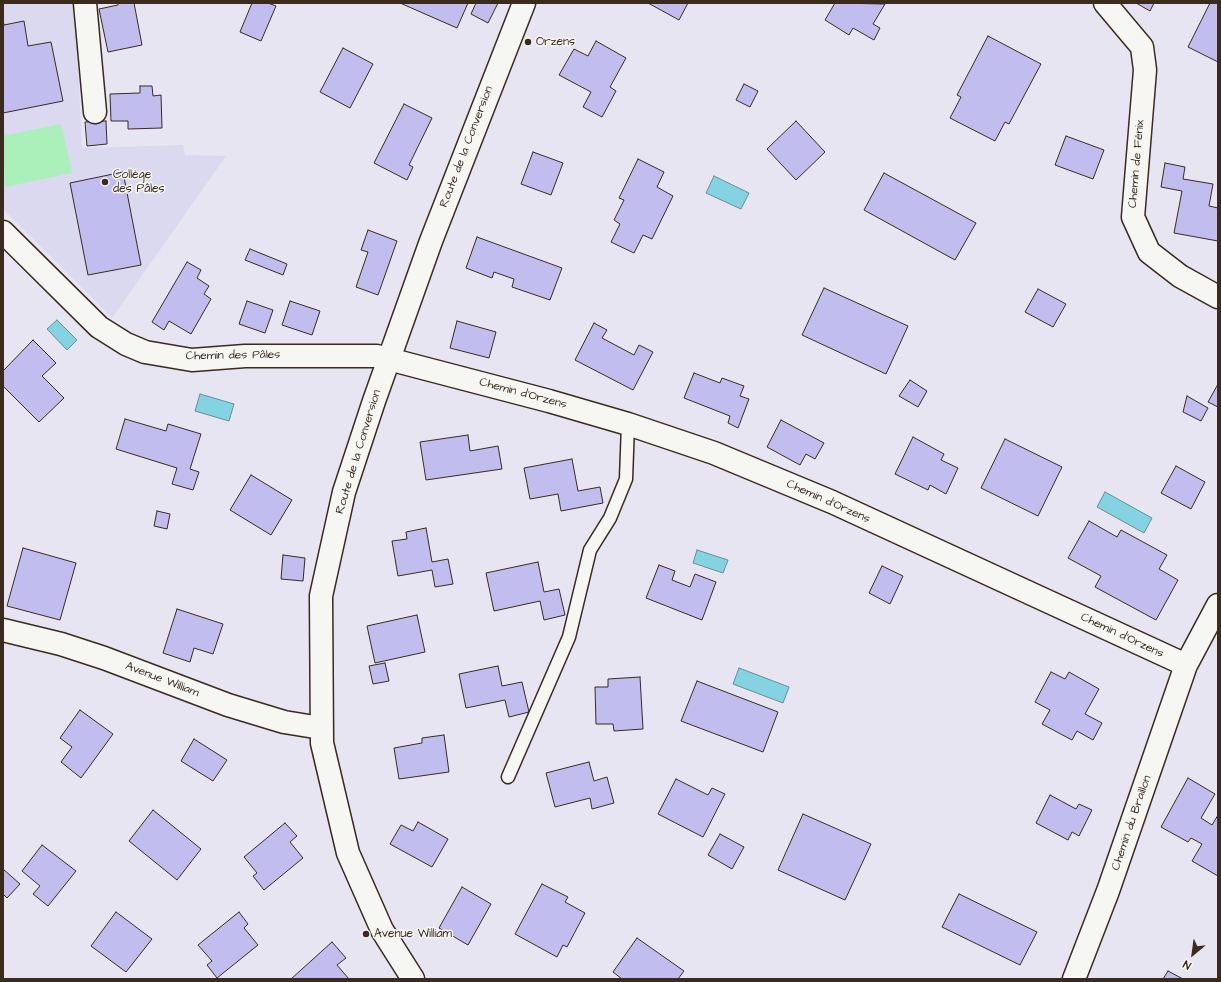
<!DOCTYPE html>
<html>
<head>
<meta charset="utf-8">
<style>
  body { margin:0 }
  #map { position:relative; width:1221px; height:982px; overflow:hidden; background:#e6e5f1; font-family:"Architects Daughter",sans-serif }
  canvas { display:block }
  .frame { position:absolute; inset:0; border:4px solid #3b2a1e; pointer-events:none }
  .north { position:absolute; left:1173px; top:934px; width:40px; height:40px; -webkit-text-stroke:3px #f6f6f2; paint-order:stroke; rotate:209deg; font-size:11px; font-weight:700; line-height:16px; text-align:center; color:#3b2a1e }
  .north::after { content:''; display:block; margin:auto; width:14px; height:18px; background:#3b2a1e; clip-path:polygon(50% 0,100% 100%,50% 72%,0 100%) }
</style>
</head>
<body>
<div id="map">
<canvas width="1221" height="982"></canvas>
<div class="frame"></div>
<div class="north">N</div>
</div>
<script>
const ctx = document.querySelector('canvas').getContext('2d');
ctx.lineJoin = 'round';
function fillPath(path, color) {
  ctx.fillStyle = color;
  ctx.fill(path, 'evenodd');
}
function shape(rows) {
  const path = new Path2D();
  for (const r of rows) {
    path.moveTo(r[0], r[1]);
    for (let i = 2; i < r.length; i += 2) path.lineTo(r[i], r[i + 1]);
  }
  return path;
}
function strokePath(path, color, width, dash) {
  ctx.strokeStyle = color;
  ctx.lineWidth = width;
  ctx.lineCap = dash ? 'butt' : 'round';
  ctx.setLineDash(dash || []);
  ctx.stroke(path);
}
function drawText(font, color, halo, rows, align = 'center') {
  ctx.font = font + ' "Architects Daughter",sans-serif';
  ctx.lineWidth = 3;
  ctx.setLineDash([]);
  ctx.textBaseline = 'middle';
  ctx.strokeStyle = halo;
  ctx.fillStyle = color;
  for (const [text, x, y, turn = 0] of rows) {
    ctx.save();
    ctx.translate(x, y);
    ctx.rotate((+turn || 0) * Math.PI / 180);
    ctx.textAlign = isNaN(turn) ? turn : align;
    if (halo) ctx.strokeText(text, 0, 0);
    ctx.fillText(text, 0, 0);
    ctx.restore();
  }
}
fillPath(shape([
  [3,3,75,3,82,148,183,145,185,155,226,156,112,318,3,209]
]), '#dbd9f0');
fillPath(shape([
  [61,124,72,173,5,187,3,136]
]), '#abefba');
const water = shape([
  [714,176,749,193,741,209,706,193,714,176],
  [57,320,77,340,67,350,47,329,57,320],
  [200,394,234,404,229,421,195,411,200,394],
  [1105,492,1152,518,1144,533,1097,507,1105,492],
  [697,550,728,560,723,573,693,563,697,550],
  [739,668,789,687,783,703,733,684,739,668]
]);
fillPath(water, '#84d3e2');
strokePath(water, '#678f94', 1);
const building = shape([
  [118,3,134,3,142,45,108,52,99,9,118,5,118,3],
  [252,3,268,3,276,6,261,41,240,32,252,3],
  [400,3,468,3,457,28,400,3],
  [476,3,498,3,488,23,471,14,476,3],
  [648,3,688,3,679,20,648,3],
  [835,3,885,4,873,24,880,28,874,40,853,28,849,35,825,20,835,3],
  [1136,3,1154,3,1150,11,1136,3],
  [1210,3,1218,3,1218,62,1188,47,1210,3],
  [3,20,4,25,24,21,28,46,51,42,63,101,3,113,3,20],
  [988,36,1041,64,1009,124,1005,122,995,141,950,118,961,97,957,95,988,36],
  [596,41,626,58,610,87,616,91,602,117,583,107,591,92,559,75,574,49,588,56,596,41],
  [343,48,373,64,350,108,320,92,343,48],
  [744,84,758,91,750,107,736,100,744,84],
  [140,86,152,86,153,96,161,95,162,128,128,129,128,121,111,121,110,94,140,93,140,86],
  [404,104,432,118,409,165,413,167,407,180,374,163,404,104],
  [106,121,107,144,87,146,85,122,106,121],
  [796,121,825,152,796,180,767,149,796,121],
  [1066,136,1104,150,1093,179,1055,165,1066,136],
  [533,152,563,163,551,195,521,184,533,152],
  [638,159,664,172,657,187,673,196,652,239,643,235,634,253,611,242,620,224,614,220,624,200,619,198,638,159],
  [1165,163,1185,167,1183,179,1213,184,1209,206,1218,208,1218,241,1174,233,1182,191,1161,187,1165,163],
  [123,172,141,265,88,275,70,183,123,172],
  [884,173,976,223,955,260,864,210,884,173],
  [368,230,397,241,378,295,356,287,368,252,361,250,368,230],
  [477,237,562,268,550,300,512,287,514,279,494,272,492,278,466,268,477,237],
  [250,249,287,264,283,275,245,260,250,249],
  [187,262,201,270,197,278,209,286,204,294,211,299,191,334,169,321,164,330,152,322,187,262],
  [824,288,908,326,886,374,802,335,824,288],
  [1038,289,1066,304,1053,327,1025,312,1038,289],
  [247,301,273,310,265,333,239,324,247,301],
  [290,301,320,311,312,335,282,325,290,301],
  [457,321,496,332,489,358,450,348,457,321],
  [594,323,607,330,602,338,634,355,639,345,653,352,633,390,575,360,594,323],
  [33,340,56,363,42,376,64,398,39,422,3,386,3,371,33,340],
  [694,373,720,383,722,378,744,386,740,396,749,399,738,428,728,423,730,416,684,398,694,373],
  [910,380,927,391,918,407,899,396,910,380],
  [1218,384,1218,407,1208,402,1218,384],
  [1187,396,1208,408,1201,421,1183,412,1187,396],
  [125,419,166,431,168,424,201,434,190,469,199,472,193,490,172,484,177,468,116,449,125,419],
  [781,420,824,443,815,459,806,454,800,465,767,447,781,420],
  [468,435,470,451,498,446,502,469,426,480,420,442,468,435],
  [913,437,944,454,941,460,958,468,946,494,930,485,928,490,895,474,913,437],
  [1005,439,1062,467,1038,516,981,488,1005,439],
  [572,459,578,491,600,487,603,503,561,511,558,494,530,499,524,468,572,459],
  [1176,466,1205,482,1191,509,1161,493,1176,466],
  [251,475,292,500,271,535,230,510,251,475],
  [157,511,170,514,167,529,154,526,157,511],
  [1089,521,1117,537,1121,530,1167,555,1159,569,1178,580,1156,620,1095,587,1101,576,1068,558,1089,521],
  [426,528,432,562,448,559,453,584,435,587,432,570,398,576,392,541,407,539,406,532,426,528],
  [23,548,76,563,60,620,7,606,23,548],
  [283,555,305,558,303,581,281,579,283,555],
  [538,562,544,592,559,589,565,615,544,620,540,601,494,611,486,573,538,562],
  [659,565,675,571,672,580,690,587,695,574,716,582,702,620,646,598,659,565],
  [882,566,903,576,890,604,869,593,882,566],
  [177,609,223,624,213,654,194,648,190,662,163,653,177,609],
  [417,615,425,652,375,663,367,626,417,615],
  [385,663,389,681,373,684,369,666,385,663],
  [498,666,502,686,522,682,529,712,509,717,505,700,466,708,459,674,498,666],
  [1051,672,1065,679,1069,672,1099,689,1085,714,1102,723,1093,740,1077,731,1072,740,1042,724,1050,710,1035,702,1051,672],
  [640,677,643,729,614,731,613,724,596,724,595,687,608,687,608,679,640,677],
  [697,681,778,712,763,752,681,721,697,681],
  [80,710,113,734,81,778,61,762,72,747,60,738,80,710],
  [444,735,449,772,399,779,394,748,422,743,422,738,444,735],
  [194,739,227,760,213,781,181,761,194,739],
  [589,762,594,781,607,777,614,803,592,809,590,798,555,807,546,773,589,762],
  [1188,778,1215,794,1201,818,1212,825,1218,815,1218,876,1192,861,1202,844,1191,838,1188,842,1161,827,1188,778],
  [676,779,708,795,712,788,725,794,703,837,658,814,676,779],
  [1050,795,1076,809,1079,804,1092,810,1079,836,1072,832,1068,840,1036,823,1050,795],
  [153,810,201,849,177,880,129,841,153,810],
  [803,814,871,844,845,900,778,870,803,814],
  [418,822,448,839,432,867,390,844,401,825,413,831,418,822],
  [285,823,297,836,290,842,303,858,264,890,253,876,257,873,244,857,285,823],
  [720,834,744,847,732,869,708,855,720,834],
  [42,845,76,871,48,906,33,894,40,886,22,871,42,845],
  [3,869,20,884,7,898,3,894,3,869],
  [542,884,568,897,565,902,585,913,567,947,563,945,557,957,515,934,542,884],
  [462,887,491,904,468,945,439,928,462,887],
  [959,894,1037,932,1020,965,942,927,959,894],
  [116,912,152,939,126,972,91,946,116,912],
  [239,912,248,924,244,928,258,945,217,978,207,965,212,961,198,945,239,912],
  [637,938,684,971,678,979,622,979,613,972,637,938],
  [332,942,346,958,337,965,349,979,291,979,332,942],
  [1168,971,1183,979,1163,979,1168,971]
]);
fillPath(building, '#c2bdef');
strokePath(building, '#3b2a1e', 1);
const lane = shape([
  [508,777,569,637,590,550,610,518,626,479,628,424]
]);
const street = shape([
  [85,3,95,112],
  [1105,3,1142,47,1145,70,1133,217,1149,252,1180,276,1218,297],
  [3,232,99,327,126,344,145,352,192,360,245,356,377,356,549,401,628,424,714,453,832,502,1186,665,1218,605],
  [3,630,61,644,104,658,228,705,284,722,321,728],
  [1074,979,1108,891,1186,665]
]);
const secondary = shape([
  [413,979,382,930,348,853,322,743,321,596,344,492,374,401,431,241,524,3]
]);
strokePath(lane, '#3b2a1e', 15);
strokePath(street, '#3b2a1e', 25);
strokePath(secondary, '#3b2a1e', 25);
strokePath(lane, '#f6f6f2', 12);
strokePath(street, '#f6f6f2', 22);
strokePath(secondary, '#f6f6f2', 22);
for (const [x, y, r, color] of [
  [528,42,4,"#3b2a1e"],
  [105,182,4,"#3b2a1e"],
  [366,934,4,"#3b2a1e"]
]) {
  const dot = new Path2D();
  dot.arc(x, y, r, 0, 2 * Math.PI);
  ctx.fillStyle = color;
  ctx.fill(dot);
  strokePath(dot, '#f6f6f2', 1.5);
}
drawText('12px', '#3b2a1e', '#f6f6f2', [
  ["Orzens",536,42],
  ["Collège",113,175],
  ["des Pâles",113,189],
  ["Avenue William",374,934]
], 'left');
drawText('12px', '#3b2a1e', '#f6f6f2', [
  ["Route de la Conversion",467,147,-69],
  ["Chemin de Fénix",1137,164,-85],
  ["Chemin des Pâles",233,356,-1],
  ["Chemin d'Orzens",523,394,15],
  ["Route de la Conversion",359,452,-73],
  ["Chemin d'Orzens",828,502,24],
  ["Chemin d'Orzens",1122,636,25],
  ["Avenue William",162,680,21],
  ["Chemin du Braillon",1132,823,-71]
]);
</script>
</body>
</html>
